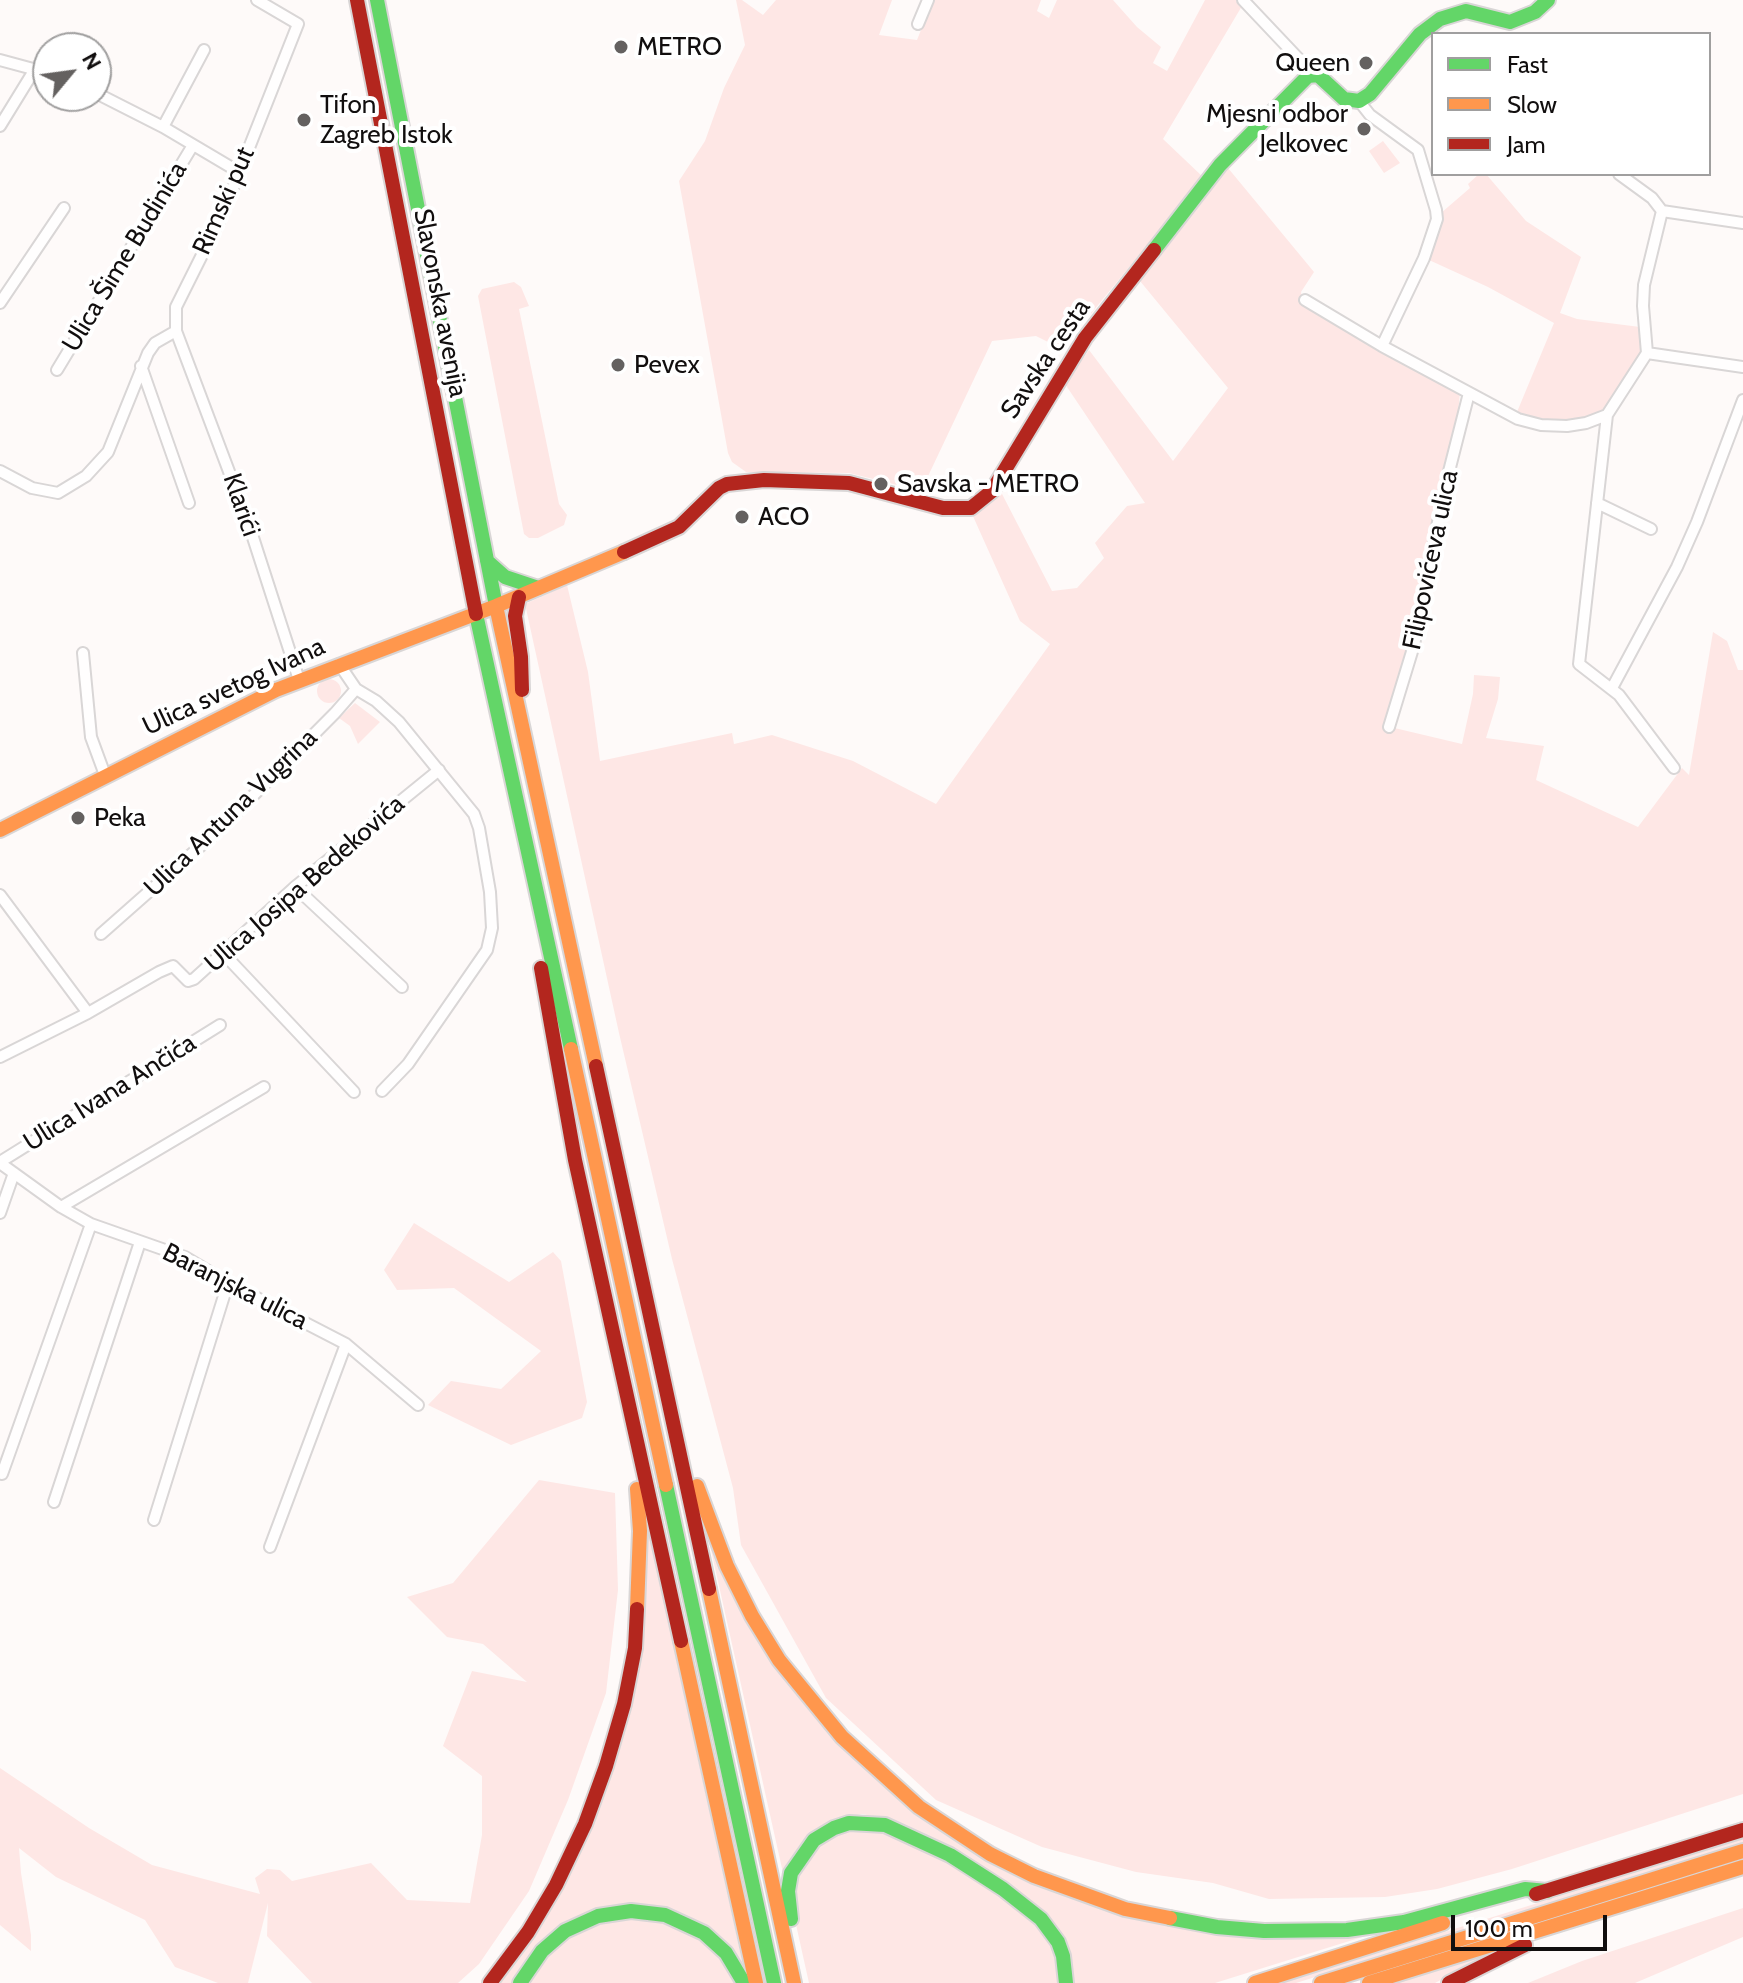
<!DOCTYPE html>
<html>
<head>
<meta charset="utf-8">
<style>
  body { margin:0 }
  #map { position:relative; width:1743px; height:1983px; overflow:hidden; background:#fefaf9; font-family:Cabin,sans-serif }
  canvas { display:block }
  .legend { position:absolute; left:1431px; top:32px; width:280px; height:144px; box-sizing:border-box; background:#fff; border:2px solid #a09f9f; margin:0; padding:10px 14px; list-style:none; font-size:24px; color:#110e0e }
  .legend li { display:flex; align-items:center; gap:16px; height:40px }
  .legend b { width:40px; border:2px solid #a09f9f }
  .north { position:absolute; left:32px; top:32px; width:80px; height:80px; box-sizing:border-box; background:#fff; border:2px solid #a09f9f; border-radius:50%; rotate:61deg; font-size:22px; font-weight:700; line-height:32px; text-align:center; color:#110e0e }
  .north::after { content:''; display:block; margin:auto; width:28px; height:36px; background:#646160; clip-path:polygon(50% 0,100% 100%,50% 72%,0 100%) }
  .scale { position:absolute; left:1451px; top:1915px; width:156px; height:36px; box-sizing:border-box; border:4px solid #110e0e; border-top:0; padding-left:10px; font-size:24px; line-height:28px; white-space:nowrap; color:#110e0e; -webkit-text-stroke:6px #fff; paint-order:stroke }
</style>
</head>
<body>
<div id="map">
<canvas width="1743" height="1983"></canvas>
<ul class="legend">
<li><b style="height:10px;background:#63d668"></b>Fast</li>
<li><b style="height:10px;background:#ff974d"></b>Slow</li>
<li><b style="height:10px;background:#b3261e"></b>Jam</li>
</ul>
<div class="north">N</div>
<div class="scale">100 m</div>
</div>
<script>
const ctx = document.querySelector('canvas').getContext('2d');
ctx.lineJoin = 'round';
function fillPath(path, color) {
  ctx.fillStyle = color;
  ctx.fill(path, 'evenodd');
}
function shape(rows) {
  const path = new Path2D();
  for (const r of rows) {
    if (r.length === 3) {
      path.moveTo(r[0] + r[2], r[1]);
      path.arc(r[0], r[1], r[2], 0, 2 * Math.PI);
      continue;
    }
    path.moveTo(r[0], r[1]);
    for (let i = 2; i < r.length; i += 2) path.lineTo(r[i], r[i + 1]);
  }
  return path;
}
function strokePath(path, color, width, dash) {
  ctx.strokeStyle = color;
  ctx.lineWidth = width;
  ctx.lineCap = dash ? 'butt' : 'round';
  ctx.setLineDash(dash || []);
  ctx.stroke(path);
}
function drawText(font, color, halo, rows, align = 'center') {
  ctx.font = font + ' Cabin,sans-serif';
  ctx.lineWidth = 8;
  ctx.setLineDash([]);
  ctx.textBaseline = 'middle';
  ctx.strokeStyle = halo;
  ctx.fillStyle = color;
  for (const [text, x, y, turn = 0] of rows) {
    ctx.save();
    ctx.translate(x, y);
    ctx.rotate((+turn || 0) * Math.PI / 180);
    ctx.textAlign = isNaN(turn) ? turn : align;
    if (halo) ctx.strokeText(text, 0, 0);
    ctx.fillText(text, 0, 0);
    ctx.restore();
  }
}
fillPath(shape([
  [736,0,742,0,763,15,776,0,892,0,879,35,917,40,933,0,1041,0,1037,11,1049,18,1057,0,1113,0,1137,27,1161,47,1153,63,1167,71,1205,0,1236,0,1242,6,1163,139,1203,177,1062,349,1036,336,992,341,921,491,849,473,746,472,732,462,728,453,679,181,705,141,724,88,745,45],
  [1383,141,1400,163,1384,173,1369,151],
  [1228,168,1314,272,1301,292,1303,302,1460,392,1458,414,1447,458,1449,460,1412,639,1386,726,1462,744,1473,694,1474,675,1500,677,1498,699,1486,738,1544,746,1536,780,1638,827,1682,768,1689,775,1713,632,1727,641,1738,670,1743,670,1743,1794,1512,1869,1437,1889,1385,1897,1269,1899,1213,1883,1136,1872,1042,1847,936,1800,826,1698,741,1545,733,1488,672,1259,619,1033,525,604,567,585,588,672,600,761,732,733,734,744,772,735,853,761,936,804,1050,644,1020,621,972,514,984,507,1001,492,1052,591,1077,588,1104,558,1095,543,1127,506,1145,503,1065,384,1089,350,1173,461,1228,388,1140,281],
  [1479,174,1486,174,1526,221,1581,257,1560,313,1577,319,1640,327,1642,353,1605,411,1586,418,1557,422,1544,421,1517,412,1554,323,1488,287,1429,260,1441,213,1470,188,1468,184],
  [514,282,521,287,529,306,519,309,559,504,567,515,564,525,538,538,529,538,524,534,478,296,482,289],
  [329,691,12],
  [355,703,380,722,358,744,350,726,339,718],
  [414,1223,509,1282,553,1252,561,1261,587,1402,582,1418,511,1445,428,1405,451,1381,501,1389,541,1351,454,1288,397,1290,384,1270],
  [539,1480,615,1493,618,1590,606,1693,568,1800,529,1891,479,1964,458,1983,312,1983,267,1936,268,1903,248,1983,218,1983,175,1967,145,1920,56,1877,19,1848,21,1873,31,1935,31,1951,0,1925,0,1768,89,1828,152,1865,260,1894,255,1878,267,1869,280,1870,292,1881,371,1863,407,1900,470,1903,482,1835,482,1776,443,1746,472,1671,527,1682,483,1644,447,1637,407,1597,453,1583],
  [645,1516,743,1965,708,1928,603,1908,513,1983,497,1983,611,1775],
  [709,1541,737,1601,870,1773,1099,1907,1375,1933,1215,1983,1072,1983,1056,1926,878,1817,862,1814,840,1819,783,1873],
  [876,1829,920,1846,1028,1915,1056,1954,1060,1983,809,1983,795,1920,794,1884,809,1854,842,1831],
  [1743,1839,1743,1844,1296,1983,1281,1983],
  [1743,1908,1743,1937,1635,1983,1528,1983,1582,1961],
  [632,1918,658,1920,680,1927,715,1951,737,1983,528,1983,537,1969,563,1941,607,1920],
  [1490,1953,1435,1983,1395,1983]
]), '#fee7e5');
const street = shape([
  [1243,0,1314,75],
  [918,24,928,0],
  [0,60,48,73],
  [96,93,163,127,239,172],
  [1359,101,1370,115,1418,150,1436,210,1437,219,1424,258,1382,346,1518,419,1541,425,1567,426,1586,423,1607,415],
  [0,126,35,69],
  [163,127,204,50],
  [1619,174,1652,198,1662,211,1644,285,1643,306,1647,353,1607,415,1579,664,1619,695,1674,768],
  [1662,211,1743,223],
  [1305,300,1382,346],
  [0,303,64,208],
  [176,331,248,522,299,680],
  [1647,353,1743,367],
  [141,366,189,503],
  [57,370,193,145],
  [0,471,32,488,58,493,86,476,108,452,148,353,155,343,176,331,176,307,224,211,298,24,257,0],
  [1597,503,1651,529],
  [83,653,91,737,105,775],
  [339,664,356,689,376,701,399,722,474,814,479,828,490,892,492,928,487,950,408,1064,382,1091],
  [1612,688,1677,567,1697,522,1743,400],
  [1389,727,1414,645,1444,491,1469,393],
  [295,887,402,987],
  [0,895,88,1013],
  [101,934,221,828,335,713,356,689],
  [223,953,354,1092],
  [0,1057,88,1013,159,972,173,966,188,981,194,979,295,887,439,770],
  [0,1162,220,1025],
  [0,1163,61,1207,91,1224,185,1257,228,1283,346,1344,418,1405],
  [61,1207,264,1087],
  [0,1213,14,1173],
  [2,1474,91,1224],
  [54,1502,140,1242],
  [154,1520,228,1283],
  [270,1547,346,1344]
]);
const fast = shape([
  [377,0,496,606],
  [1154,250,1220,165,1308,76,1318,75,1344,99,1359,101,1370,94,1420,34,1440,19,1466,11,1510,22,1535,12,1548,0],
  [487,561,505,577,538,588],
  [476,614,571,1049],
  [666,1485,774,1983],
  [1170,1918,1217,1927,1264,1931,1347,1930,1404,1922,1525,1889,1547,1891],
  [791,1919,788,1891,791,1873,814,1840,834,1828,849,1823,885,1825,950,1855,1003,1889,1041,1919,1058,1942,1063,1956,1066,1983],
  [520,1983,542,1951,565,1931,598,1916,631,1911,665,1915,704,1933,726,1953,744,1983]
]);
const slow = shape([
  [496,606,596,1066],
  [0,830,276,690,496,606,624,552],
  [571,1049,666,1485],
  [697,1486,727,1566,752,1616,779,1660,842,1737,919,1807,990,1854,1034,1876,1125,1909,1170,1918],
  [709,1589,794,1983],
  [637,1609,640,1531,637,1489],
  [681,1641,756,1983],
  [1255,1983,1443,1923],
  [1321,1983,1743,1851],
  [1369,1983,1743,1867]
]);
const jam = shape([
  [357,0,476,614],
  [624,552,679,527,719,488,727,484,764,480,849,483,943,508,971,508,992,491,1085,338,1154,250],
  [519,597,515,616,521,657,522,690],
  [541,968,575,1160,681,1641],
  [596,1066,709,1589],
  [1536,1894,1743,1830],
  [490,1983,528,1932,556,1885,585,1824,606,1766,624,1704,635,1648,637,1609],
  [1449,1983,1525,1945]
]);
strokePath(street, '#d9d6d6', 14);
strokePath(fast, '#d9d6d6', 18);
strokePath(slow, '#d9d6d6', 18);
strokePath(jam, '#d9d6d6', 18);
strokePath(street, '#fffefe', 10);
strokePath(fast, '#63d668', 14);
strokePath(slow, '#ff974d', 14);
strokePath(jam, '#b3261e', 14);
for (const [x, y, r, color] of [
  [621,47,8,"#646160"],
  [1366,63,8,"#646160"],
  [304,120,8,"#646160"],
  [1364,129,8,"#646160"],
  [618,365,8,"#646160"],
  [881,484,8,"#646160"],
  [742,517,8,"#646160"],
  [78,818,8,"#646160"]
]) {
  const dot = new Path2D();
  dot.arc(x, y, r, 0, 2 * Math.PI);
  ctx.fillStyle = color;
  ctx.fill(dot);
  strokePath(dot, '#fff', 3);
}
drawText('26px', '#110e0e', '#fff', [
  ["METRO",637,47],
  ["Queen",1350,63,"right"],
  ["Tifon",320,105],
  ["Zagreb Istok",320,135],
  ["Mjesni odbor",1348,114,"right"],
  ["Jelkovec",1348,144,"right"],
  ["Pevex",634,365],
  ["Savska - METRO",897,484],
  ["ACO",758,517],
  ["Peka",94,818]
], 'left');
drawText('26px', '#110e0e', '#fff', [
  ["Rimski put",224,201,-66],
  ["Ulica Šime Budinića",125,257,-59],
  ["Slavonska avenija",440,303,79],
  ["Savska cesta",1046,359,-56],
  ["Klarići",241,505,71],
  ["Filipovićeva ulica",1431,560,-78],
  ["Ulica svetog Ivana",234,687,-25],
  ["Ulica Antuna Vugrina",231,813,-44],
  ["Ulica Josipa Bedekovića",305,884,-41],
  ["Ulica Ivana Ančića",110,1093,-32],
  ["Baranjska ulica",235,1287,27]
]);
</script>
</body>
</html>
